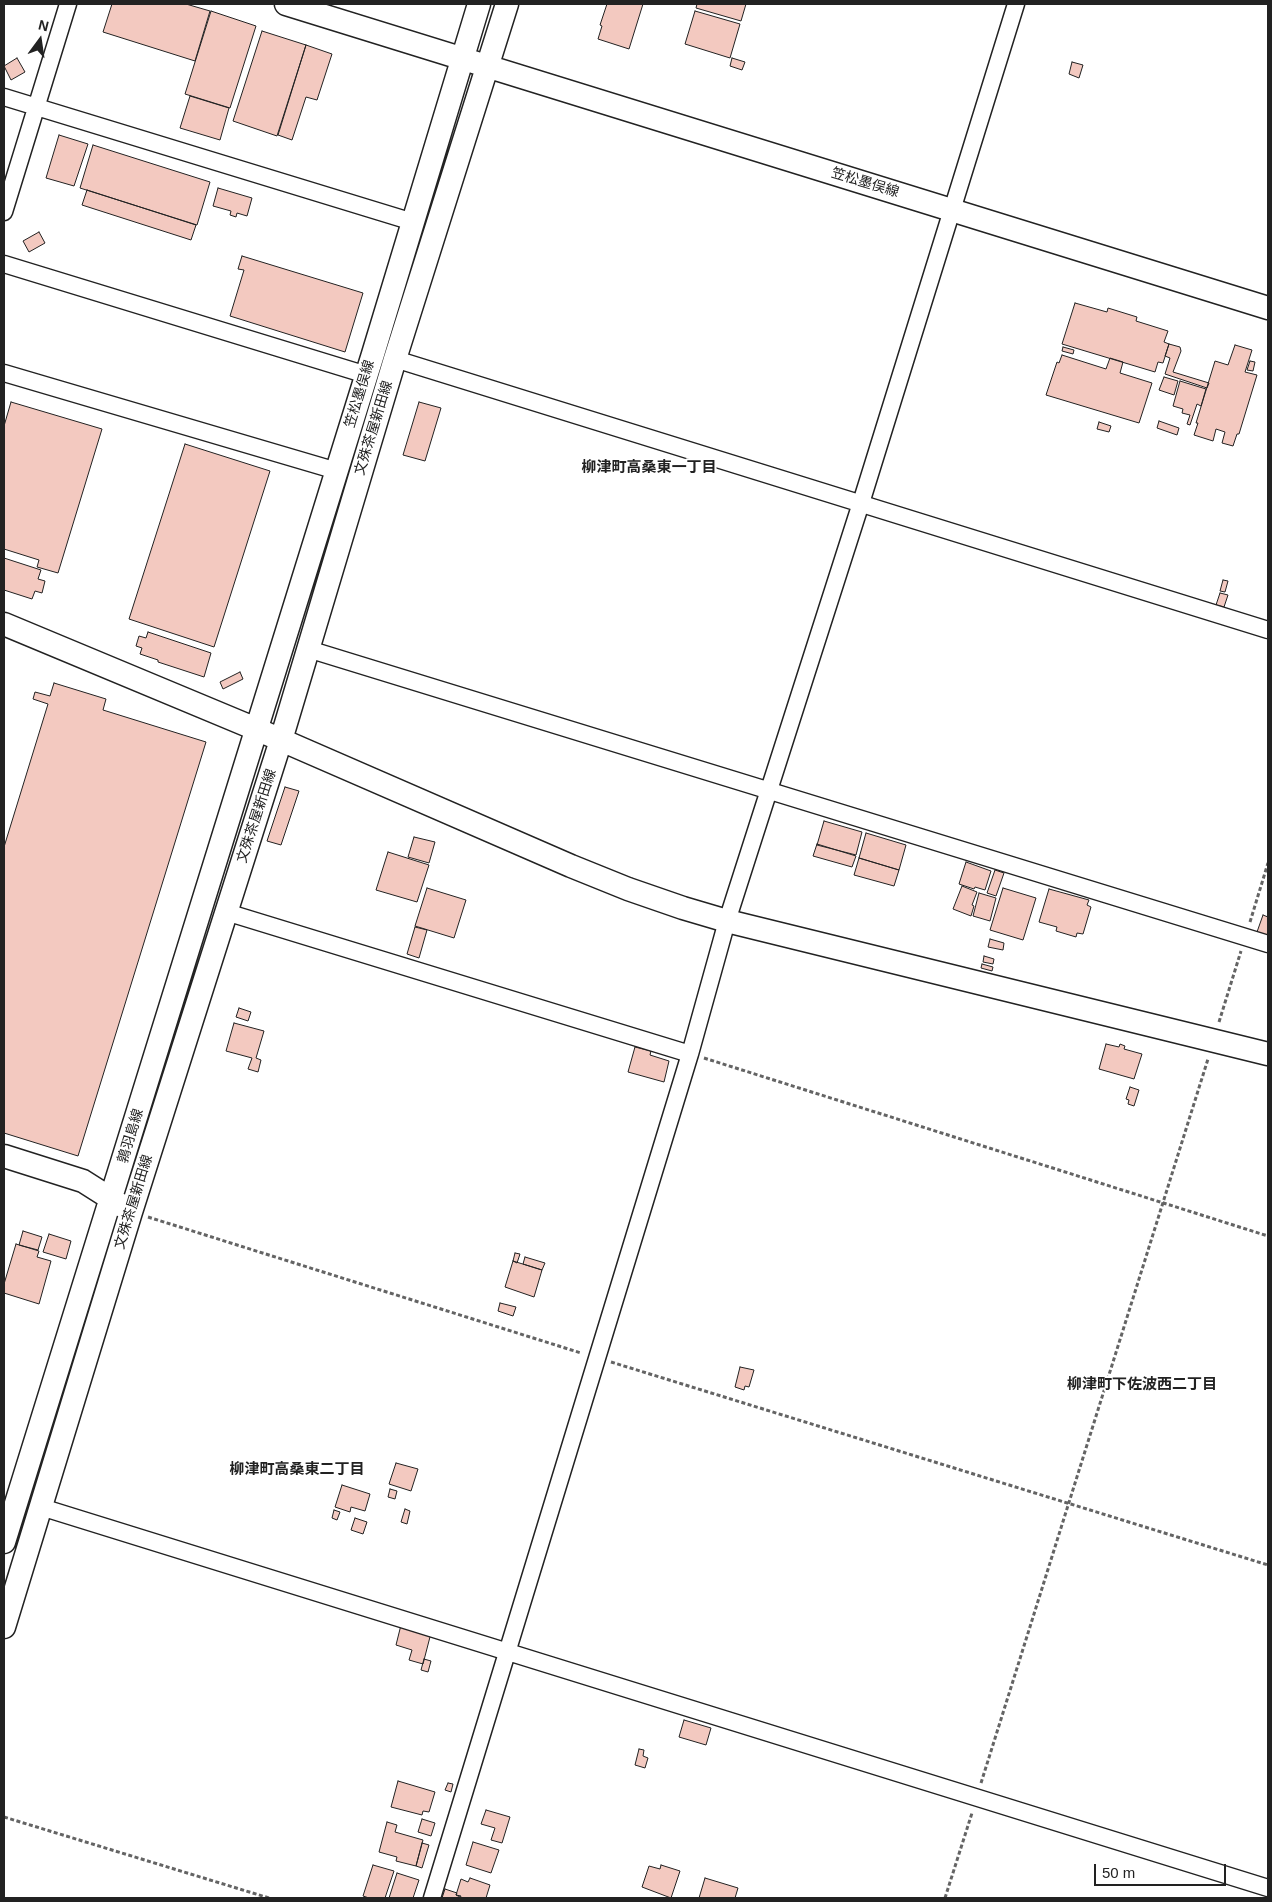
<!DOCTYPE html>
<html>
<head>
<meta charset="utf-8">
<style>
  body { margin:0 }
  #map { position:relative; width:1272px; height:1902px; overflow:hidden; background:#fff; font-family:Arial,sans-serif }
  canvas { display:block }
  .frame { position:absolute; inset:0; border:5px solid #222; pointer-events:none }
  .north { position:absolute; left:15px; top:15px; width:50px; height:50px; -webkit-text-stroke:4px #fff; paint-order:stroke; rotate:14deg; font-size:14px; font-weight:700; line-height:20px; text-align:center; color:#222 }
  .north::after { content:''; display:block; margin:auto; width:18px; height:22px; background:#222; clip-path:polygon(50% 0,100% 100%,50% 72%,0 100%) }
  .scale { position:absolute; left:1094px; top:1864px; width:132px; height:22px; box-sizing:border-box; border:2px solid #222; border-top:0; padding-left:6px; font-size:15px; line-height:18px; white-space:nowrap; color:#222; -webkit-text-stroke:4px #fff; paint-order:stroke }
</style>
</head>
<body>
<div id="map">
<canvas width="1272" height="1902"></canvas>
<div class="frame"></div>
<div class="north">N</div>
<div class="scale">50 m</div>
</div>
<script>
const ctx = document.querySelector('canvas').getContext('2d');
ctx.lineJoin = 'round';
function fillPath(path, color) {
  ctx.fillStyle = color;
  ctx.fill(path, 'evenodd');
}
function shape(rows) {
  const path = new Path2D();
  for (const r of rows) {
    path.moveTo(r[0], r[1]);
    for (let i = 2; i < r.length; i += 2) path.lineTo(r[i], r[i + 1]);
  }
  return path;
}
function strokePath(path, color, width, dash) {
  ctx.strokeStyle = color;
  ctx.lineWidth = width;
  ctx.lineCap = dash ? 'butt' : 'round';
  ctx.setLineDash(dash || []);
  ctx.stroke(path);
}
function drawText(font, color, halo, rows, align = 'center') {
  ctx.font = font + ' Arial,"Noto Sans JP",sans-serif';
  ctx.lineWidth = 4;
  ctx.setLineDash([]);
  ctx.textBaseline = 'middle';
  ctx.strokeStyle = halo;
  ctx.fillStyle = color;
  for (const [text, x, y, turn = 0] of rows) {
    ctx.save();
    ctx.translate(x, y);
    ctx.rotate((+turn || 0) * Math.PI / 180);
    ctx.textAlign = isNaN(turn) ? turn : align;
    if (halo) ctx.strokeText(text, 0, 0);
    ctx.fillText(text, 0, 0);
    ctx.restore();
  }
}
const building = shape([
  [112,4,186,4,210,11,195,61,103,32,112,4],
  [607,4,643,4,629,49,598,39,602,26,600,25,607,4],
  [697,4,746,4,741,21,696,8,697,4],
  [211,11,256,26,230,108,185,94,211,11],
  [695,11,740,24,730,58,685,44,695,11],
  [262,31,306,45,277,136,233,121,262,31],
  [306,45,332,54,317,100,306,97,292,140,278,135,306,45],
  [17,58,25,72,11,80,4,66,17,58],
  [732,58,745,62,742,70,730,66,732,58],
  [1072,62,1083,65,1079,78,1069,74,1072,62],
  [190,96,229,108,220,140,180,128,190,96],
  [59,135,88,144,74,186,46,178,59,135],
  [93,145,210,182,197,225,80,188,93,145],
  [218,188,252,198,247,216,237,213,236,217,230,215,231,211,213,206,218,188],
  [87,190,196,225,191,240,82,205,87,190],
  [39,232,45,243,29,252,23,241,39,232],
  [242,256,363,293,345,352,230,316,244,270,238,269,242,256],
  [1075,303,1107,312,1108,308,1137,317,1136,321,1168,331,1164,342,1169,344,1163,363,1158,362,1155,372,1062,344,1075,303],
  [1169,344,1180,347,1181,351,1173,372,1209,383,1207,388,1165,374,1170,358,1165,356,1169,344],
  [1235,345,1252,350,1245,372,1257,375,1239,434,1237,434,1233,446,1222,443,1225,432,1216,429,1213,441,1194,435,1198,423,1196,423,1215,361,1228,365,1235,345],
  [1063,347,1074,350,1073,354,1062,351,1063,347],
  [1062,355,1106,369,1110,358,1123,362,1120,373,1152,383,1139,423,1046,395,1057,362,1059,363,1062,355],
  [1250,361,1255,362,1253,371,1247,370,1250,361],
  [1164,377,1178,381,1174,395,1159,390,1164,377],
  [1180,381,1206,389,1201,406,1197,404,1190,425,1187,424,1190,415,1182,413,1183,409,1173,406,1180,381],
  [11,402,102,429,58,573,37,567,39,560,4,549,4,426,11,402],
  [419,402,441,408,425,461,403,455,419,402],
  [1159,421,1179,428,1177,435,1157,428,1159,421],
  [1099,422,1111,426,1109,432,1097,429,1099,422],
  [185,444,270,471,214,647,129,619,185,444],
  [4,558,41,570,38,579,45,581,42,593,35,591,32,599,4,590,4,558],
  [1223,580,1228,581,1225,592,1220,591,1223,580],
  [1220,593,1228,595,1224,607,1216,605,1220,593],
  [148,632,211,653,204,677,158,662,158,660,140,654,142,648,136,646,139,636,146,638,148,632],
  [240,672,243,679,223,689,220,682,240,672],
  [54,683,106,699,103,710,206,742,78,1156,4,1133,4,847,48,704,33,699,35,692,50,696,54,683],
  [285,787,299,791,281,845,267,841,285,787],
  [824,821,862,832,856,855,817,845,824,821],
  [866,833,906,845,899,870,859,858,866,833],
  [414,837,435,842,429,863,408,857,414,837],
  [817,844,856,856,852,867,813,856,817,844],
  [388,852,429,865,417,902,376,890,388,852],
  [859,858,899,870,894,886,854,875,859,858],
  [966,862,991,871,985,890,975,887,974,889,959,884,966,862],
  [995,870,1004,873,996,896,987,893,995,870],
  [962,886,977,892,972,905,974,906,971,916,953,909,962,886],
  [427,888,466,900,454,938,415,926,427,888],
  [1003,888,1036,898,1023,940,990,930,1003,888],
  [1049,889,1089,900,1087,905,1091,907,1083,934,1077,933,1076,937,1056,931,1057,927,1039,922,1049,889],
  [979,893,996,898,990,921,973,916,979,893],
  [1263,915,1268,917,1268,936,1257,932,1263,915],
  [415,927,427,930,419,958,407,954,415,927],
  [990,939,1004,943,1003,950,988,947,990,939],
  [984,956,994,959,993,964,983,962,984,956],
  [982,964,993,967,992,971,981,968,982,964],
  [239,1008,251,1012,248,1021,236,1017,239,1008],
  [234,1023,264,1031,256,1058,261,1060,258,1072,248,1069,252,1058,226,1051,234,1023],
  [1106,1044,1119,1047,1120,1044,1125,1046,1124,1049,1142,1054,1134,1079,1099,1069,1106,1044],
  [635,1047,651,1051,650,1055,669,1061,664,1082,628,1072,635,1047],
  [1130,1087,1139,1090,1134,1106,1128,1104,1129,1100,1126,1099,1130,1087],
  [23,1231,42,1237,38,1250,19,1245,23,1231],
  [49,1234,71,1241,66,1259,43,1252,49,1234],
  [16,1244,39,1251,37,1257,51,1261,39,1304,4,1293,4,1284,16,1244],
  [515,1253,520,1254,517,1263,513,1261,515,1253],
  [525,1257,545,1263,542,1270,523,1264,525,1257],
  [513,1261,542,1270,534,1297,505,1287,513,1261],
  [500,1303,516,1307,513,1316,498,1311,500,1303],
  [740,1367,754,1370,749,1387,745,1386,744,1390,735,1387,740,1367],
  [396,1463,418,1469,411,1491,389,1484,396,1463],
  [342,1485,370,1494,365,1511,351,1507,350,1512,335,1507,342,1485],
  [390,1489,397,1491,395,1499,388,1497,390,1489],
  [405,1509,410,1511,407,1524,401,1522,405,1509],
  [334,1510,340,1512,337,1520,332,1518,334,1510],
  [355,1518,367,1522,363,1534,351,1530,355,1518],
  [401,1625,431,1633,423,1664,409,1660,412,1650,396,1645,401,1625],
  [424,1659,431,1661,428,1672,421,1670,424,1659],
  [684,1720,711,1728,706,1745,679,1737,684,1720],
  [639,1749,644,1750,643,1756,648,1758,645,1768,635,1765,639,1749],
  [398,1781,435,1792,429,1812,423,1811,422,1815,391,1807,398,1781],
  [448,1783,453,1784,451,1792,445,1790,448,1783],
  [486,1810,510,1817,502,1843,491,1840,495,1828,481,1824,486,1810],
  [422,1819,435,1823,431,1836,418,1832,422,1819],
  [387,1822,397,1825,395,1832,423,1840,416,1866,396,1861,397,1857,379,1852,387,1822],
  [473,1842,499,1850,491,1873,466,1865,473,1842],
  [422,1843,429,1845,422,1868,416,1866,422,1843],
  [373,1865,394,1871,385,1898,369,1898,363,1896,373,1865],
  [661,1865,680,1871,671,1898,642,1887,649,1866,660,1869,661,1865],
  [397,1873,419,1880,413,1898,389,1898,397,1873],
  [470,1878,490,1885,486,1898,462,1898,456,1895,461,1879,468,1882,470,1878],
  [705,1878,738,1888,735,1898,699,1898,705,1878],
  [445,1889,457,1893,456,1895,461,1896,460,1898,442,1898,445,1889]
]);
fillPath(building, '#f3c9c0');
strokePath(building, '#222', 1);
const street = shape([
  [4,97,413,222],
  [4,212,68,4],
  [4,264,357,372],
  [395,359,1268,630],
  [4,373,337,471],
  [308,649,1268,944],
  [226,912,690,1054],
  [41,1507,1268,1888],
  [432,1898,690,1054,727,921,861,503,1016,4]
]);
const secondary = shape([
  [286,4,1268,308],
  [4,624,256,729,571,866,628,889,683,908,727,921,1268,1054],
  [4,1156,83,1181,124,1207],
  [4,1542,373,354,479,4],
  [4,1627,131,1212,281,740,395,359,507,4]
]);
strokePath(street, '#222', 19);
strokePath(secondary, '#222', 25);
strokePath(shape([
  [1250,922,1268,863],
  [1219,1022,1241,951],
  [704,1058,1268,1236],
  [148,1217,581,1353],
  [611,1362,1268,1565],
  [981,1783,1208,1059],
  [4,1817,269,1898],
  [945,1898,972,1813]
]), '#646464', 3, [4, 2.5]);
strokePath(street, '#fff', 16);
strokePath(secondary, '#fff', 22);
drawText('14px', '#222', '#fff', [
  ["笠松墨俣線",865,183,17],
  ["笠松墨俣線",360,394,-73],
  ["文殊茶屋新田線",374,428,-73],
  ["文殊茶屋新田線",257,816,-72],
  ["鶉羽島線",131,1136,-73],
  ["文殊茶屋新田線",134,1202,-73]
]);
drawText('bold 15px', '#222', '#fff', [
  ["柳津町高桑東一丁目",649,468],
  ["柳津町下佐波西二丁目",1142,1385],
  ["柳津町高桑東二丁目",297,1470]
]);
</script>
</body>
</html>
